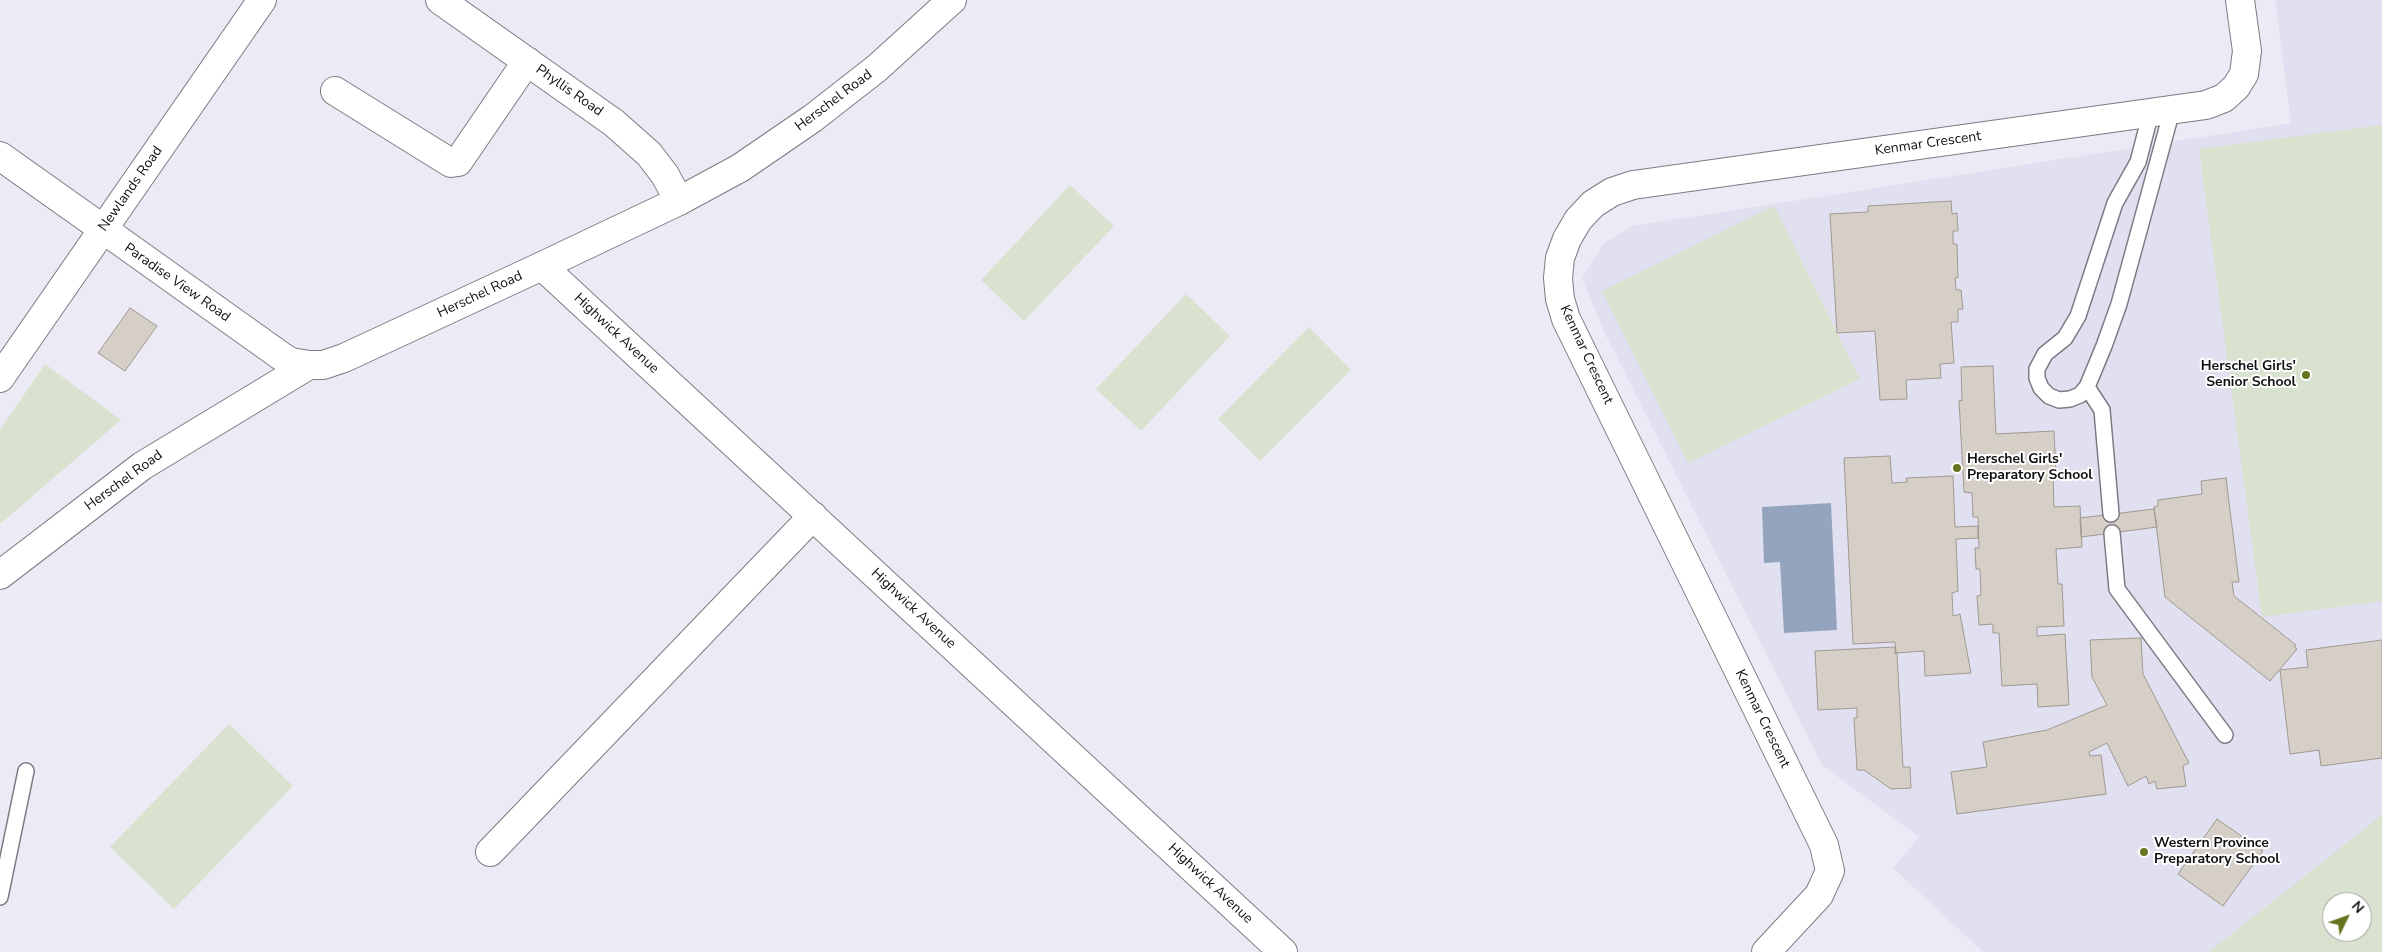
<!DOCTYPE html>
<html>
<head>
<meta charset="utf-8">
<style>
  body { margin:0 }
  #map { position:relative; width:2382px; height:952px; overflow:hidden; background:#ecebf5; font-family:"Nunito Sans",sans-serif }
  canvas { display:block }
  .north { position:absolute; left:2322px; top:892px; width:50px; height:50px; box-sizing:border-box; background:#fff; border:1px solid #9f9fa1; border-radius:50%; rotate:48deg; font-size:14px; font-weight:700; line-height:20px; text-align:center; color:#101013 }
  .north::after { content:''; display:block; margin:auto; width:18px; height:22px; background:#68741f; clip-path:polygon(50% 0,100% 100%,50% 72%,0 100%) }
</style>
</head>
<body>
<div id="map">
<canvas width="2382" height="952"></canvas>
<div class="north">N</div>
</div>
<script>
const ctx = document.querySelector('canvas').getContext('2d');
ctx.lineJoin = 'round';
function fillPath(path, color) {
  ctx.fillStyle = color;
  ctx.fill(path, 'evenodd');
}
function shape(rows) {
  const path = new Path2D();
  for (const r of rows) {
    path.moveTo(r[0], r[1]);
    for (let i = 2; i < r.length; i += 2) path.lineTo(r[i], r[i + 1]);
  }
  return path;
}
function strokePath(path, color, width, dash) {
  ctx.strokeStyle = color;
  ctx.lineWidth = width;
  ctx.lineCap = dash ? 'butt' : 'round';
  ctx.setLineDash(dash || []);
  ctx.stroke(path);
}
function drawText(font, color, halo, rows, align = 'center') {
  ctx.font = font + ' "Nunito Sans",sans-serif';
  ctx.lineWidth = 4;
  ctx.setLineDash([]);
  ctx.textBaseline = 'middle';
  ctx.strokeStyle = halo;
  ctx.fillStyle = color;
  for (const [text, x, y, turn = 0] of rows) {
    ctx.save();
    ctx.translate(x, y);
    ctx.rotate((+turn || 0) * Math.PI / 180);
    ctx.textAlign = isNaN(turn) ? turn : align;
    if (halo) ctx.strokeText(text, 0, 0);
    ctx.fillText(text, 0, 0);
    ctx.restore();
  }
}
fillPath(shape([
  [2275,0,2382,0,2382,952,1983,952,1893,868,1919,837,1822,765,1605,334,1582,278,1604,243,1633,226,2291,123],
  [2332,902,2362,902,2362,932,2332,932]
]), '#e1e0f1');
fillPath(shape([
  [2382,125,2382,601,2262,617,2199,149],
  [1070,185,1114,226,1024,321,981,280],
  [1774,206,1860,379,1688,463,1602,291],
  [1186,294,1230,336,1141,431,1096,389],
  [1309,327,1351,370,1260,461,1218,419],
  [45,364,121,420,0,524,0,430],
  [229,724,293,786,174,909,110,847],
  [2382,815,2382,952,2209,952],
  [2332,902,2362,902,2362,932,2332,932]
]), '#d9e2cf');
fillPath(shape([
  [1831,503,1837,630,1784,633,1780,562,1764,563,1762,507]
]), '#94a4be');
const building = shape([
  [1951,201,1952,214,1957,213,1958,231,1953,231,1953,244,1957,244,1958,278,1955,278,1956,290,1961,290,1963,309,1958,309,1958,322,1951,322,1954,363,1940,364,1941,378,1906,380,1907,399,1880,400,1875,331,1837,333,1830,214,1868,212,1868,206,1951,201],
  [130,308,157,326,125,371,98,353,130,308],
  [1993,366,1996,434,2054,431,2056,473,2053,473,2054,507,2080,506,2082,547,2056,549,2058,584,2062,584,2064,626,2037,627,2037,636,2065,634,2069,705,2038,707,2037,684,2002,686,1999,633,1993,633,1993,624,1979,625,1977,596,1981,595,1980,569,1976,569,1975,548,1979,548,1978,517,1973,517,1972,493,1964,492,1959,400,1962,401,1961,367,1993,366],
  [1890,456,1892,483,1907,482,1906,478,1953,476,1955,527,1978,526,1978,538,1956,539,1958,591,1952,593,1953,616,1960,614,1971,673,1925,676,1924,651,1896,653,1895,642,1853,644,1844,458,1890,456],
  [2226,478,2239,582,2232,582,2234,596,2296,645,2294,647,2297,649,2270,681,2165,597,2154,507,2158,506,2158,500,2202,494,2201,481,2226,478],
  [2154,509,2157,527,2081,537,2080,518,2154,509],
  [2141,638,2143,674,2189,763,2183,766,2186,786,2157,789,2155,781,2149,784,2146,776,2128,786,2107,743,2089,752,2090,756,2101,755,2106,794,1957,814,1951,772,1987,767,1983,742,2047,730,2107,705,2092,677,2090,640,2141,638],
  [2382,640,2382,758,2321,766,2319,750,2290,754,2280,670,2308,667,2306,650,2382,640],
  [1895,647,1895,654,1897,653,1903,767,1910,767,1911,788,1891,789,1864,770,1857,770,1854,718,1857,718,1857,708,1818,710,1815,651,1895,647],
  [2217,819,2263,851,2223,906,2178,874,2217,819]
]);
fillPath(building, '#d6cfc7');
strokePath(building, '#9f9991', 1);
const lane = shape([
  [2151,112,2138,162,2115,203,2078,316,2065,338,2045,354,2037,369,2037,378,2041,388,2049,396,2059,400,2070,399,2080,395,2087,387,2104,346,2119,304,2172,110],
  [2087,387,2102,410,2111,514],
  [2112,533,2117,589,2225,735],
  [0,897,26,771]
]);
const street = shape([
  [440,0,614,123,649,154,665,175,679,201],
  [335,91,451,163,458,162,527,61],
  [0,156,103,229],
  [542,266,1283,952],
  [0,575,142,466,309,365],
  [490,852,813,516],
  [1766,952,1819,895,1830,871,1824,845,1566,319,1560,299,1558,278,1560,258,1567,239,1578,220,1593,204,1612,192,1633,185,2206,105,2224,98,2236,87,2244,74,2247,51,2240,0]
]);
const secondary = shape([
  [103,229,281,356,291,362,309,365,323,365,344,358,542,266,679,201,740,168,813,118,877,68,952,0],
  [0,378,262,0]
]);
strokePath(lane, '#7c7b84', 18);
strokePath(street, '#7c7b84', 30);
strokePath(secondary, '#7c7b84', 30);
strokePath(lane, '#fff', 15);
strokePath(street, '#fff', 28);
strokePath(secondary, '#fff', 28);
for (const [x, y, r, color] of [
  [2306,375,5,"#68741f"],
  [1957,468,5,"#68741f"],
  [2144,852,5,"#68741f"]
]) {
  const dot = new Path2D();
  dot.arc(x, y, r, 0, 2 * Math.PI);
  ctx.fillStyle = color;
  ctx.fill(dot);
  strokePath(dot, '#fff', 2);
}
drawText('14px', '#101013', '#fff', [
  ["Phyllis Road",569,91,35],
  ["Herschel Road",834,101,-37],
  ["Kenmar Crescent",1928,144,-8],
  ["Newlands Road",131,189,-55],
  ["Paradise View Road",177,283,35],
  ["Herschel Road",480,295,-25],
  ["Highwick Avenue",616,334,43],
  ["Kenmar Crescent",1586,355,65],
  ["Herschel Road",124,481,-36],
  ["Highwick Avenue",913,609,43],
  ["Kenmar Crescent",1762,719,64],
  ["Highwick Avenue",1210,884,43]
]);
drawText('bold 14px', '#101013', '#fff', [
  ["Herschel Girls'",2296,367,"right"],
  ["Senior School",2296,383,"right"],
  ["Herschel Girls'",1967,460],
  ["Preparatory School",1967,476],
  ["Western Province",2154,844],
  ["Preparatory School",2154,860]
], 'left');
</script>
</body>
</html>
